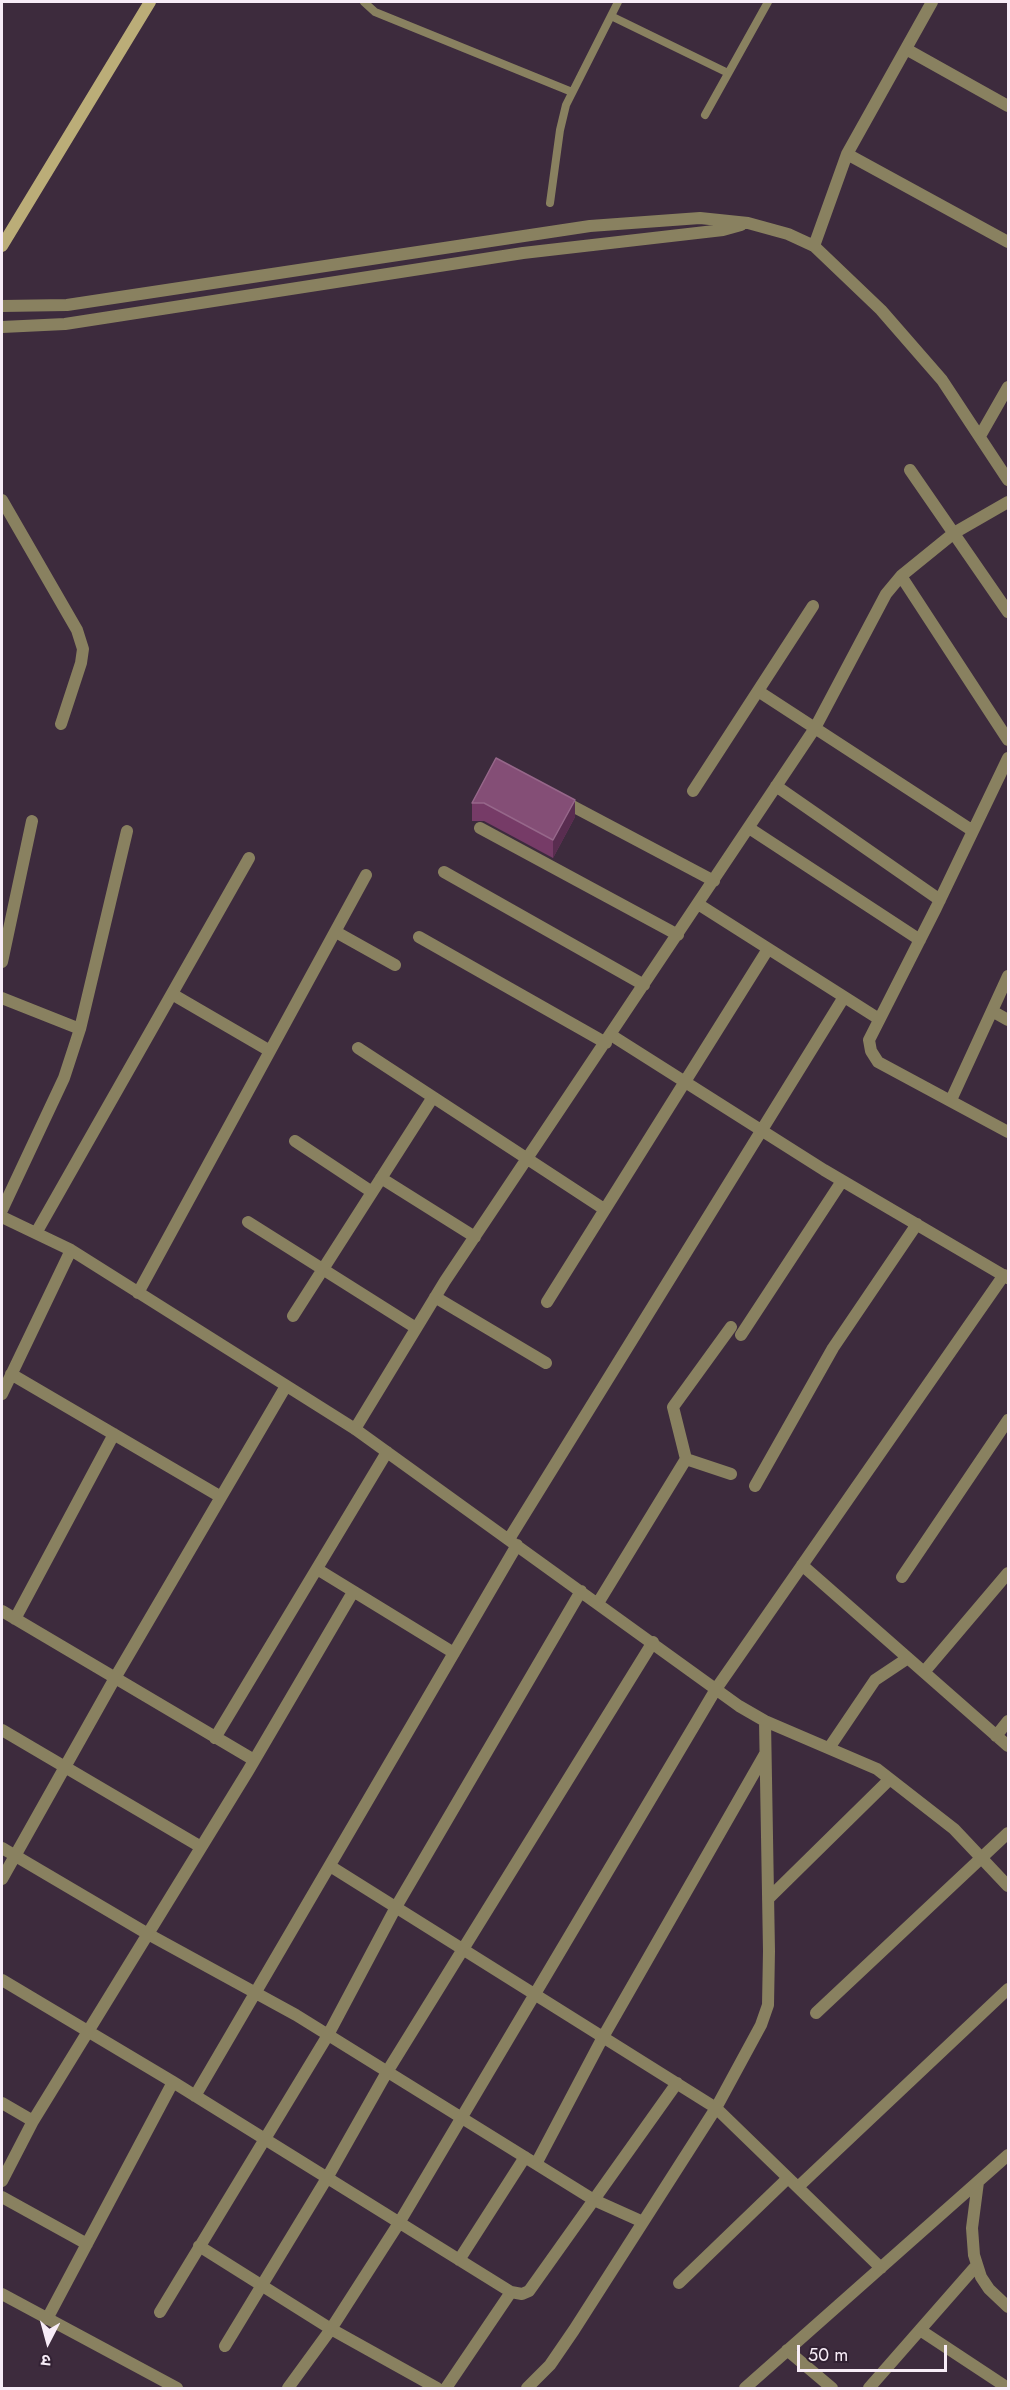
<!DOCTYPE html>
<html>
<head>
<meta charset="utf-8">
<style>
  body { margin:0 }
  #map { position:relative; width:1010px; height:2390px; overflow:hidden; background:#3d2b3d; font-family:Jost,"Noto Sans Devanagari",sans-serif }
  canvas { display:block }
  .frame { position:absolute; inset:0; border:3px solid #f7ecf7; pointer-events:none }
  .north { position:absolute; left:18px; top:2312px; width:60px; height:60px; -webkit-text-stroke:4px #322133; paint-order:stroke; rotate:186deg; font-size:16px; font-weight:700; line-height:24px; text-align:center; color:#f7ecf7 }
  .north::after { content:''; display:block; margin:auto; width:21px; height:27px; background:#f7ecf7; clip-path:polygon(50% 0,100% 100%,50% 72%,0 100%) }
  .scale { position:absolute; left:797px; top:2345px; width:150px; height:27px; box-sizing:border-box; border:3px solid #f7ecf7; border-top:0; padding-left:8px; font-size:18px; line-height:21px; white-space:nowrap; color:#f7ecf7; -webkit-text-stroke:4px #322133; paint-order:stroke }
</style>
</head>
<body>
<div id="map">
<canvas width="1010" height="2390"></canvas>
<div class="frame"></div>
<div class="north">उ</div>
<div class="scale">50 m</div>
</div>
<script>
const ctx = document.querySelector('canvas').getContext('2d');
ctx.lineJoin = 'round';
function shape(rows) {
  const path = new Path2D();
  for (const r of rows) {
    path.moveTo(r[0], r[1]);
    for (let i = 2; i < r.length; i += 2) path.lineTo(r[i], r[i + 1]);
  }
  return path;
}
function strokePath(path, color, width, dash) {
  ctx.strokeStyle = color;
  ctx.lineWidth = width;
  ctx.lineCap = dash ? 'butt' : 'round';
  ctx.setLineDash(dash || []);
  ctx.stroke(path);
}
function fillPath(path, color) {
  ctx.fillStyle = color;
  ctx.fill(path, 'evenodd');
}
strokePath(shape([
  [364,2,375,12,572,92],
  [611,16,728,73],
  [705,115,768,2],
  [550,203,560,130,566,105,618,2]
]), '#898160', 8);
strokePath(shape([
  [906,49,1008,106],
  [847,154,1008,242],
  [814,246,847,154,932,2],
  [2,306,67,305,590,226,700,218,748,223,788,234,814,246,881,310,942,380,1008,480],
  [2,327,65,324,523,253,723,230,741,225],
  [980,436,1008,387],
  [910,470,1008,612],
  [2,500,77,630,83,649,81,663,61,724],
  [901,576,1008,740],
  [758,691,973,831],
  [1008,758,936,908,869,1040,871,1051,878,1062,1008,1132],
  [776,786,940,900],
  [693,791,813,606],
  [561,800,714,881],
  [480,828,678,935],
  [749,828,920,940],
  [444,872,644,985],
  [698,904,879,1019],
  [336,932,395,965],
  [419,937,606,1043],
  [2,962,32,821],
  [172,994,270,1051],
  [2,998,80,1029],
  [992,1011,1008,1020],
  [611,1035,824,1170,1008,1278],
  [358,1048,604,1209],
  [951,1100,1008,976],
  [295,1141,372,1192],
  [381,1178,475,1237],
  [2,1210,64,1078,80,1029,127,831],
  [2,1217,71,1250,355,1429,739,1706,765,1721,877,1769,954,1829,1008,1886],
  [248,1222,416,1328],
  [36,1233,249,858],
  [138,1293,366,875],
  [435,1297,546,1363],
  [547,1302,768,949],
  [293,1316,433,1097],
  [731,1327,673,1407,686,1459,731,1474],
  [741,1335,842,1181],
  [11,1374,221,1497],
  [2,1394,71,1250],
  [355,1429,445,1281,815,728,886,594,901,576,954,533,1008,502],
  [755,1486,833,1348,917,1224],
  [509,1539,844,997],
  [802,1565,1008,1746],
  [317,1569,454,1653],
  [902,1577,1008,1420],
  [598,1603,686,1459],
  [2,1611,254,1760],
  [15,1619,114,1434],
  [924,1672,1008,1573],
  [2,1730,201,1847],
  [996,1736,1008,1721],
  [215,1738,387,1452],
  [829,1748,875,1680,908,1658],
  [2,1848,148,1934,296,2015,594,2200,643,2222],
  [330,1866,716,2108,881,2268],
  [2,1879,115,1678,286,1386],
  [768,1899,890,1779],
  [2,1980,173,2082,511,2292,522,2294,529,2291,677,2083],
  [816,2013,1008,1833],
  [195,2096,517,1545],
  [2,2103,33,2121],
  [536,2164,603,2037,765,1754],
  [2,2181,33,2121,248,1771,353,1592],
  [978,2182,972,2228,974,2255,981,2277,989,2289,1008,2307],
  [798,2187,1008,1989],
  [2,2197,87,2244],
  [199,2246,331,2329,437,2388],
  [459,2260,525,2157],
  [679,2283,788,2178],
  [2,2294,177,2388],
  [160,2312,328,2035,396,1907,581,1591],
  [47,2319,173,2082],
  [920,2330,1008,2388],
  [225,2346,327,2178,387,2072,653,1642],
  [787,2350,832,2388],
  [288,2388,331,2329,399,2223,716,1689,1004,1275],
  [446,2388,511,2292],
  [527,2388,550,2365,574,2330,716,2108,761,2025,768,2005,769,1951,765,1721],
  [745,2388,1008,2155],
  [869,2388,976,2266]
]), '#898160', 12);
strokePath(shape([
  [2,246,150,2]
]), '#bbad78', 12);
fillPath(shape([
  [496,758,575,817,553,858,484,821,472,821,472,803]
]), '#763b67');
fillPath(shape([
  [575,800,575,817,553,858,553,840]
]), '#592d50');
const building = shape([
  [496,758,575,800,553,840,484,803,472,803,496,758]
]);
fillPath(building, '#844e76');
strokePath(building, '#96678a', 1.5);
</script>
</body>
</html>
